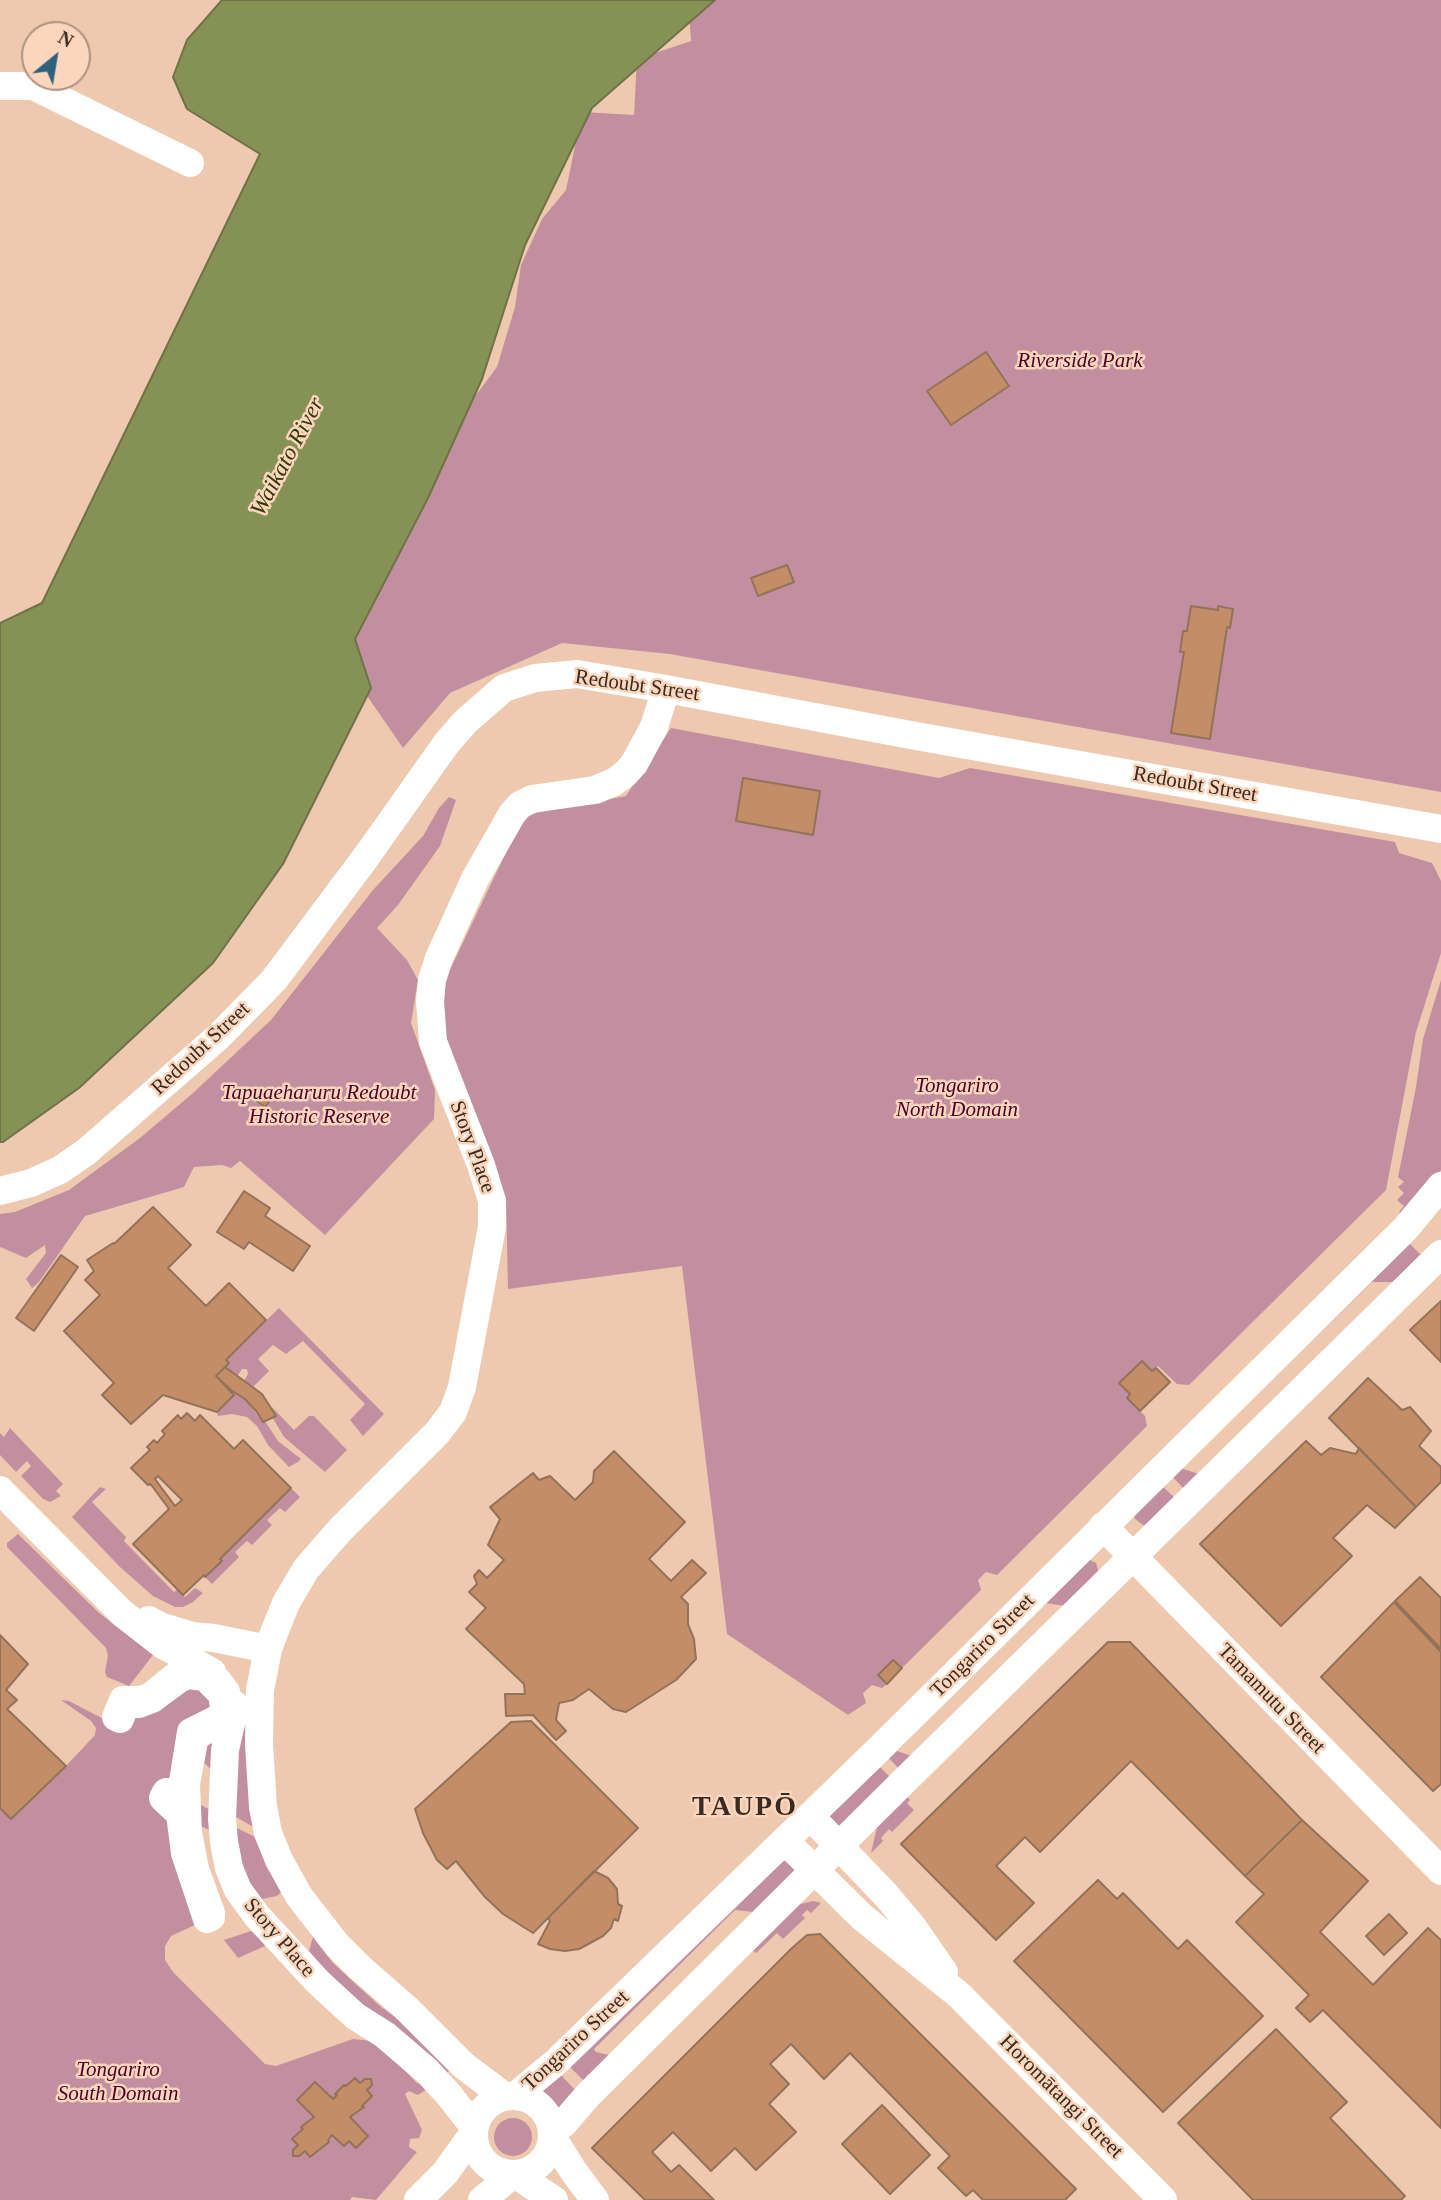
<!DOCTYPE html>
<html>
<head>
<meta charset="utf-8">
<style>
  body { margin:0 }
  #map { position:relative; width:1441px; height:2200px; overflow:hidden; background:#eec9af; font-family:"Times New Roman",serif }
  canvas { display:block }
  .north { position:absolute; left:21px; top:21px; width:70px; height:70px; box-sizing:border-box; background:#fbd6bc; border:2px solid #ad927e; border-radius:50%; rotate:30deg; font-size:19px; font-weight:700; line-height:28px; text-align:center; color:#392b21 }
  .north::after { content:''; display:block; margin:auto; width:24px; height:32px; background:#2f607e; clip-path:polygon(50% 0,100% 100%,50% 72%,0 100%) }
</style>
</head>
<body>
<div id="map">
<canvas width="1441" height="2200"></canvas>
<div class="north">N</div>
</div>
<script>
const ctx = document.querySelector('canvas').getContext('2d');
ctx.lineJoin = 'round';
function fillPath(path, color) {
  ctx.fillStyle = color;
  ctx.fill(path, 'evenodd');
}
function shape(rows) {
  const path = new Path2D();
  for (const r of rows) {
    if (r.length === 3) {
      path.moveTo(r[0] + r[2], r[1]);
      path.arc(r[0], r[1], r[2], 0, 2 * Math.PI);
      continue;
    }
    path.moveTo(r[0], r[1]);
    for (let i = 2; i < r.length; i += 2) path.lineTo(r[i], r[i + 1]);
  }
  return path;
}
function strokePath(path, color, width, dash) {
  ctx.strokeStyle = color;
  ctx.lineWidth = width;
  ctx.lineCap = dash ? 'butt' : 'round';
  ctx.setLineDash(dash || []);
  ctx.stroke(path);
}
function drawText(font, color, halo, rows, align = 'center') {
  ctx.font = font + ' "Times New Roman",serif';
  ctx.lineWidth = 5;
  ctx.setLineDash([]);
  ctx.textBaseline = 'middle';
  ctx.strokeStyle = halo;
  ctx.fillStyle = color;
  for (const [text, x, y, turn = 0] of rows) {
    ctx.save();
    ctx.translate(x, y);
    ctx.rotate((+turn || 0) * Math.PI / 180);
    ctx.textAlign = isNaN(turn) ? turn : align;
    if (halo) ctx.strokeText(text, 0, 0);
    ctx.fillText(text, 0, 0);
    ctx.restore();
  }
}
fillPath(shape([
  [688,0,1441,0,1441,792,670,654,562,643,450,693,403,748,343,661,437,447,497,367,515,307,521,265,542,219,566,190,582,112,634,115,637,59,691,41],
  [671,728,939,778,970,768,1395,842,1399,853,1432,863,1441,881,1441,953,1416,1032,1386,1190,1189,1385,1177,1384,1158,1366,1152,1371,1141,1361,1119,1383,1130,1394,1127,1398,1145,1416,1147,1426,997,1575,986,1572,978,1580,981,1590,902,1668,893,1660,878,1674,887,1684,882,1688,872,1685,863,1693,866,1703,848,1715,727,1634,682,1266,508,1289,506,1198,443,1028,445,980,524,815,626,796],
  [449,797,456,800,440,846,398,905,377,928,407,960,418,980,411,1023,435,1090,434,1119,325,1235,240,1161,231,1168,222,1165,194,1167,184,1187,85,1216,39,1282,32,1288,26,1279,46,1253,45,1245,26,1258,0,1247,0,1214,15,1212,69,1190,140,1138,193,1093,271,1020,373,890,423,836,439,808],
  [1441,980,1441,1170,1406,1219,1399,1212,1404,1206,1397,1200,1404,1193,1398,1187,1404,1182,1398,1177,1416,1087,1423,1039],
  [1405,1239,1425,1259,1399,1282,1372,1282,1183,1467,1183,1469,1202,1475,1187,1492,1168,1472],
  [279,1308,384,1414,363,1436,350,1420,365,1404,303,1341,286,1354,273,1345,258,1359,269,1371,253,1387,244,1381,248,1374,247,1369,242,1369,237,1377,225,1367,229,1363,226,1360],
  [226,1387,245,1399,263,1422,265,1421,278,1441,301,1459,298,1462,289,1467,268,1445,257,1426,247,1417,232,1414,218,1416,217,1412,234,1395],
  [271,1406,294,1430,309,1416,314,1416,347,1450,325,1472,284,1437,272,1417,276,1415],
  [10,1428,63,1484,56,1491,61,1496,50,1502,43,1499,21,1476,31,1466,27,1461,16,1472,0,1455,0,1433,4,1437],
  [1158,1482,1178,1501,1147,1526,1143,1525,1135,1519,1133,1512],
  [100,1487,106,1489,92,1502,126,1537,124,1541,174,1592,178,1589,185,1597,195,1588,203,1593,193,1602,183,1607,175,1607,153,1596,120,1567,72,1517],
  [291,1488,300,1497,285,1512,280,1508,267,1520,272,1525,252,1545,247,1541,235,1552,239,1557,212,1584,205,1577,221,1561,220,1559],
  [18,1534,98,1612,153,1655,129,1686,107,1677,105,1672,108,1656,106,1648,7,1547,7,1543],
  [1088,1559,1096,1563,1099,1573,1066,1606,1045,1603,897,1751,915,1757,903,1773,883,1752],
  [213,1677,212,1770,193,1753,185,1796,212,1811,214,1832,187,1820,210,1918,171,1936,165,1946,165,1960,173,1972,265,2064,276,2066,353,2039,373,2041,391,2056,417,2083,430,2087,418,2095,409,2091,405,2094,422,2130,419,2138,410,2139,409,2147,417,2152,376,2200,352,2197,350,2200,0,2200,0,1808,12,1819,66,1766,95,1735,96,1728,91,1721,61,1700,69,1701,113,1724],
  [246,1724,257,1829,236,1817,228,1799,240,1740],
  [874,1761,894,1781,841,1826,837,1825,829,1817,830,1806],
  [905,1794,910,1800,907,1803,914,1810,892,1832,889,1829,881,1838,883,1841,871,1853,877,1827],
  [235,1827,257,1838,283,1890,277,1896,262,1899,245,1877],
  [781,1858,796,1869,753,1912,735,1910,594,2049,596,2052,613,2056,587,2084,567,2064],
  [813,1901,821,1903,811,1913,807,1910,802,1915,805,1918,783,1939,777,1933,756,1953,749,1947,797,1905],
  [251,1931,265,1944,265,1946,238,1958,224,1940],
  [313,1937,333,1963,360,1988,381,2007,420,2034,454,2066,446,2074,352,1998,337,1984,309,1951],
  [558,2072,578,2093,556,2114,540,2091],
  [513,2137,19]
]), '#c28fa0');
const water = shape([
  [222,0,715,0,592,108,525,245,482,379,428,498,355,639,371,688,283,864,213,963,79,1088,3,1142,0,1142,0,623,42,603,260,154,187,109,173,77,187,40,222,0]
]);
fillPath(water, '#869156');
strokePath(water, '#6f7246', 2);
const building = shape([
  [986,352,1009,386,951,425,927,391,986,352],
  [787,565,794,582,758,596,751,578,787,565],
  [1191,606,1218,610,1218,606,1233,609,1230,628,1227,627,1210,739,1171,733,1184,652,1180,652,1183,631,1187,631,1191,606],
  [743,778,820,791,813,835,736,821,743,778],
  [259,1091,271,1099,265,1107,254,1099,259,1091],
  [244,1191,270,1208,265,1216,310,1246,293,1271,249,1242,244,1249,217,1232,244,1191],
  [153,1207,191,1245,168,1268,206,1306,229,1283,266,1320,226,1360,229,1363,216,1376,234,1395,217,1412,163,1395,131,1424,102,1395,114,1383,64,1331,100,1295,85,1280,94,1271,87,1260,113,1243,114,1244,153,1207],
  [61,1255,78,1267,34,1331,16,1318,61,1255],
  [1441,1301,1441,1362,1410,1330,1441,1301],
  [1142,1361,1152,1371,1156,1368,1170,1382,1140,1411,1127,1398,1130,1394,1119,1383,1142,1361],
  [225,1367,262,1394,276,1416,263,1422,257,1412,245,1399,231,1390,216,1376,225,1367],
  [1368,1378,1402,1410,1410,1407,1431,1431,1419,1446,1441,1467,1441,1482,1416,1507,1329,1418,1368,1378],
  [187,1413,195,1421,200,1415,234,1449,243,1440,291,1488,220,1559,222,1561,205,1577,204,1575,183,1595,133,1544,169,1509,152,1486,150,1484,148,1485,131,1468,150,1450,147,1447,154,1440,157,1443,165,1434,162,1431,178,1415,181,1419,187,1413],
  [158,1476,182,1500,175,1506,155,1479,158,1476],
  [1306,1441,1321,1455,1330,1448,1356,1454,1359,1448,1416,1507,1395,1528,1367,1505,1333,1538,1352,1556,1281,1626,1200,1544,1306,1441],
  [614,1451,685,1522,649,1559,671,1581,692,1560,706,1573,681,1597,688,1604,688,1624,694,1639,696,1659,676,1680,626,1712,613,1709,589,1689,573,1700,559,1703,556,1720,566,1731,556,1740,533,1715,506,1716,505,1694,525,1694,524,1684,466,1629,486,1608,469,1592,477,1584,474,1576,479,1570,487,1578,504,1560,488,1545,500,1519,490,1507,533,1473,539,1480,550,1476,575,1500,593,1482,594,1471,614,1451],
  [1420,1577,1441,1598,1441,1649,1395,1601,1420,1577],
  [1394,1602,1441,1652,1441,1784,1433,1791,1321,1677,1394,1602],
  [0,1635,28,1664,6,1690,17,1700,7,1709,66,1766,11,1819,0,1808,0,1635],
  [1108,1642,1130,1642,1302,1820,1245,1876,1131,1761,1040,1852,1025,1837,996,1866,1034,1903,996,1940,901,1844,1108,1642],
  [893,1660,902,1668,887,1684,878,1675,893,1660],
  [531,1721,638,1828,533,1933,503,1914,485,1897,456,1861,447,1869,437,1860,423,1833,415,1809,511,1722,531,1721],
  [1302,1820,1368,1881,1320,1932,1373,1985,1428,1928,1441,1940,1441,2128,1323,2010,1310,2022,1296,2008,1309,1995,1236,1922,1264,1894,1245,1876,1302,1820],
  [594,1871,608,1878,617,1889,618,1904,622,1906,618,1921,614,1919,611,1928,603,1936,579,1949,565,1951,550,1949,538,1944,550,1921,548,1918,594,1871],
  [1098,1880,1117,1899,1123,1893,1178,1949,1187,1940,1263,2016,1163,2112,1014,1961,1098,1880],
  [1389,1914,1407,1933,1384,1955,1366,1936,1389,1914],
  [820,1934,1076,2189,1065,2200,983,2200,973,2190,966,2196,938,2168,950,2156,850,2053,824,2079,791,2044,770,2064,789,2084,769,2104,796,2132,756,2170,735,2148,711,2171,673,2132,652,2152,671,2172,679,2165,714,2200,645,2200,592,2148,792,1948,807,1935,820,1934],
  [1276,2029,1347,2102,1330,2118,1405,2196,1401,2200,1253,2200,1178,2123,1276,2029],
  [355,2078,360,2083,365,2079,371,2079,372,2085,367,2090,372,2096,362,2106,364,2107,350,2117,368,2136,356,2148,349,2141,344,2146,332,2135,328,2140,329,2142,310,2157,305,2151,299,2156,293,2156,293,2150,298,2145,292,2139,303,2129,301,2127,314,2117,297,2100,315,2082,333,2099,337,2095,335,2094,344,2085,346,2086,355,2078],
  [882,2105,930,2155,890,2194,842,2144,882,2105]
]);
fillPath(building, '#c38e67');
strokePath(building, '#93725a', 2);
strokePath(shape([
  [0,86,33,86,190,163],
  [0,1191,31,1183,60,1170,86,1152,218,1037,274,980,366,857,446,744,465,722,504,688,535,678,577,674,666,689,916,736,1441,829],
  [0,1490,122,1613,163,1645,212,1672],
  [1103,1526,1441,1871],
  [149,1620,162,1627,192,1636,214,1638,268,1649],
  [187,1671,203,1672,218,1681,226,1692,229,1706,228,1719,195,1736,186,1784,188,1833,195,1869,211,1913,211,1917,207,1919,185,1853,180,1814,163,1798,166,1792,181,1794,191,1732,225,1715,222,1694,205,1677,188,1675,179,1679,152,1699,139,1704,126,1703,120,1719,116,1717,123,1700,139,1700,150,1697,176,1676,187,1671],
  [235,1705,225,1750,222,1819,224,1842,229,1868,238,1890,257,1916,318,1982,355,2016,385,2035,427,2071,449,2095,474,2127],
  [810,1816,885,1894,912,1926,944,1972],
  [785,1841,862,1917,959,1995,1163,2200],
  [513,2135,39],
  [504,2096,463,2065,406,2008,360,1968,337,1945,299,1896,279,1860,268,1833,263,1807,259,1744,260,1690,268,1649,274,1633,286,1603,306,1569,340,1530,437,1433,453,1412,462,1387,492,1227,492,1201,481,1165,433,1042,430,1001,432,980,439,958,475,879,512,814,520,805,532,799,595,790,614,782,625,774,634,764,654,727,666,689],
  [515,2096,556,2062,875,1753,1405,1229,1441,1186],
  [552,2132,563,2124,588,2095,898,1787,1441,1254],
  [552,2137,574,2172,595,2200],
  [516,2175,554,2200],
  [418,2200,445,2173,473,2134],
  [482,2200,512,2175]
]), '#fff', 28);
drawText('italic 21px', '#500129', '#fbd6bc', [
  ["Riverside Park",1080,361],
  ["Tongariro",957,1086],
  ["North Domain",957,1110],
  ["Tapuaeharuru Redoubt",319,1093],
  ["Historic Reserve",319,1117],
  ["Tongariro",118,2070],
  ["South Domain",118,2094]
]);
drawText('21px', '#392b21', '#fbd6bc', [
  ["Redoubt Street",637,686,8],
  ["Redoubt Street",1195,785,10],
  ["Redoubt Street",201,1049,-43],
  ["Story Place",472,1147,70],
  ["Tongariro Street",983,1646,-45],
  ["Tamamutu Street",1271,1699,46],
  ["Story Place",279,1938,49],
  ["Tongariro Street",576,2041,-43],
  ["Horomātangi Street",1061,2097,45]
]);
drawText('italic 23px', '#333a0b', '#fbd6bc', [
  ["Waikato River",288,457,-62]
]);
ctx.letterSpacing = '2px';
drawText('bold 28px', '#392b21', '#fbd6bc', [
  ["TAUPŌ",745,1808]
]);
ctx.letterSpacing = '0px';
</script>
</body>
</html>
